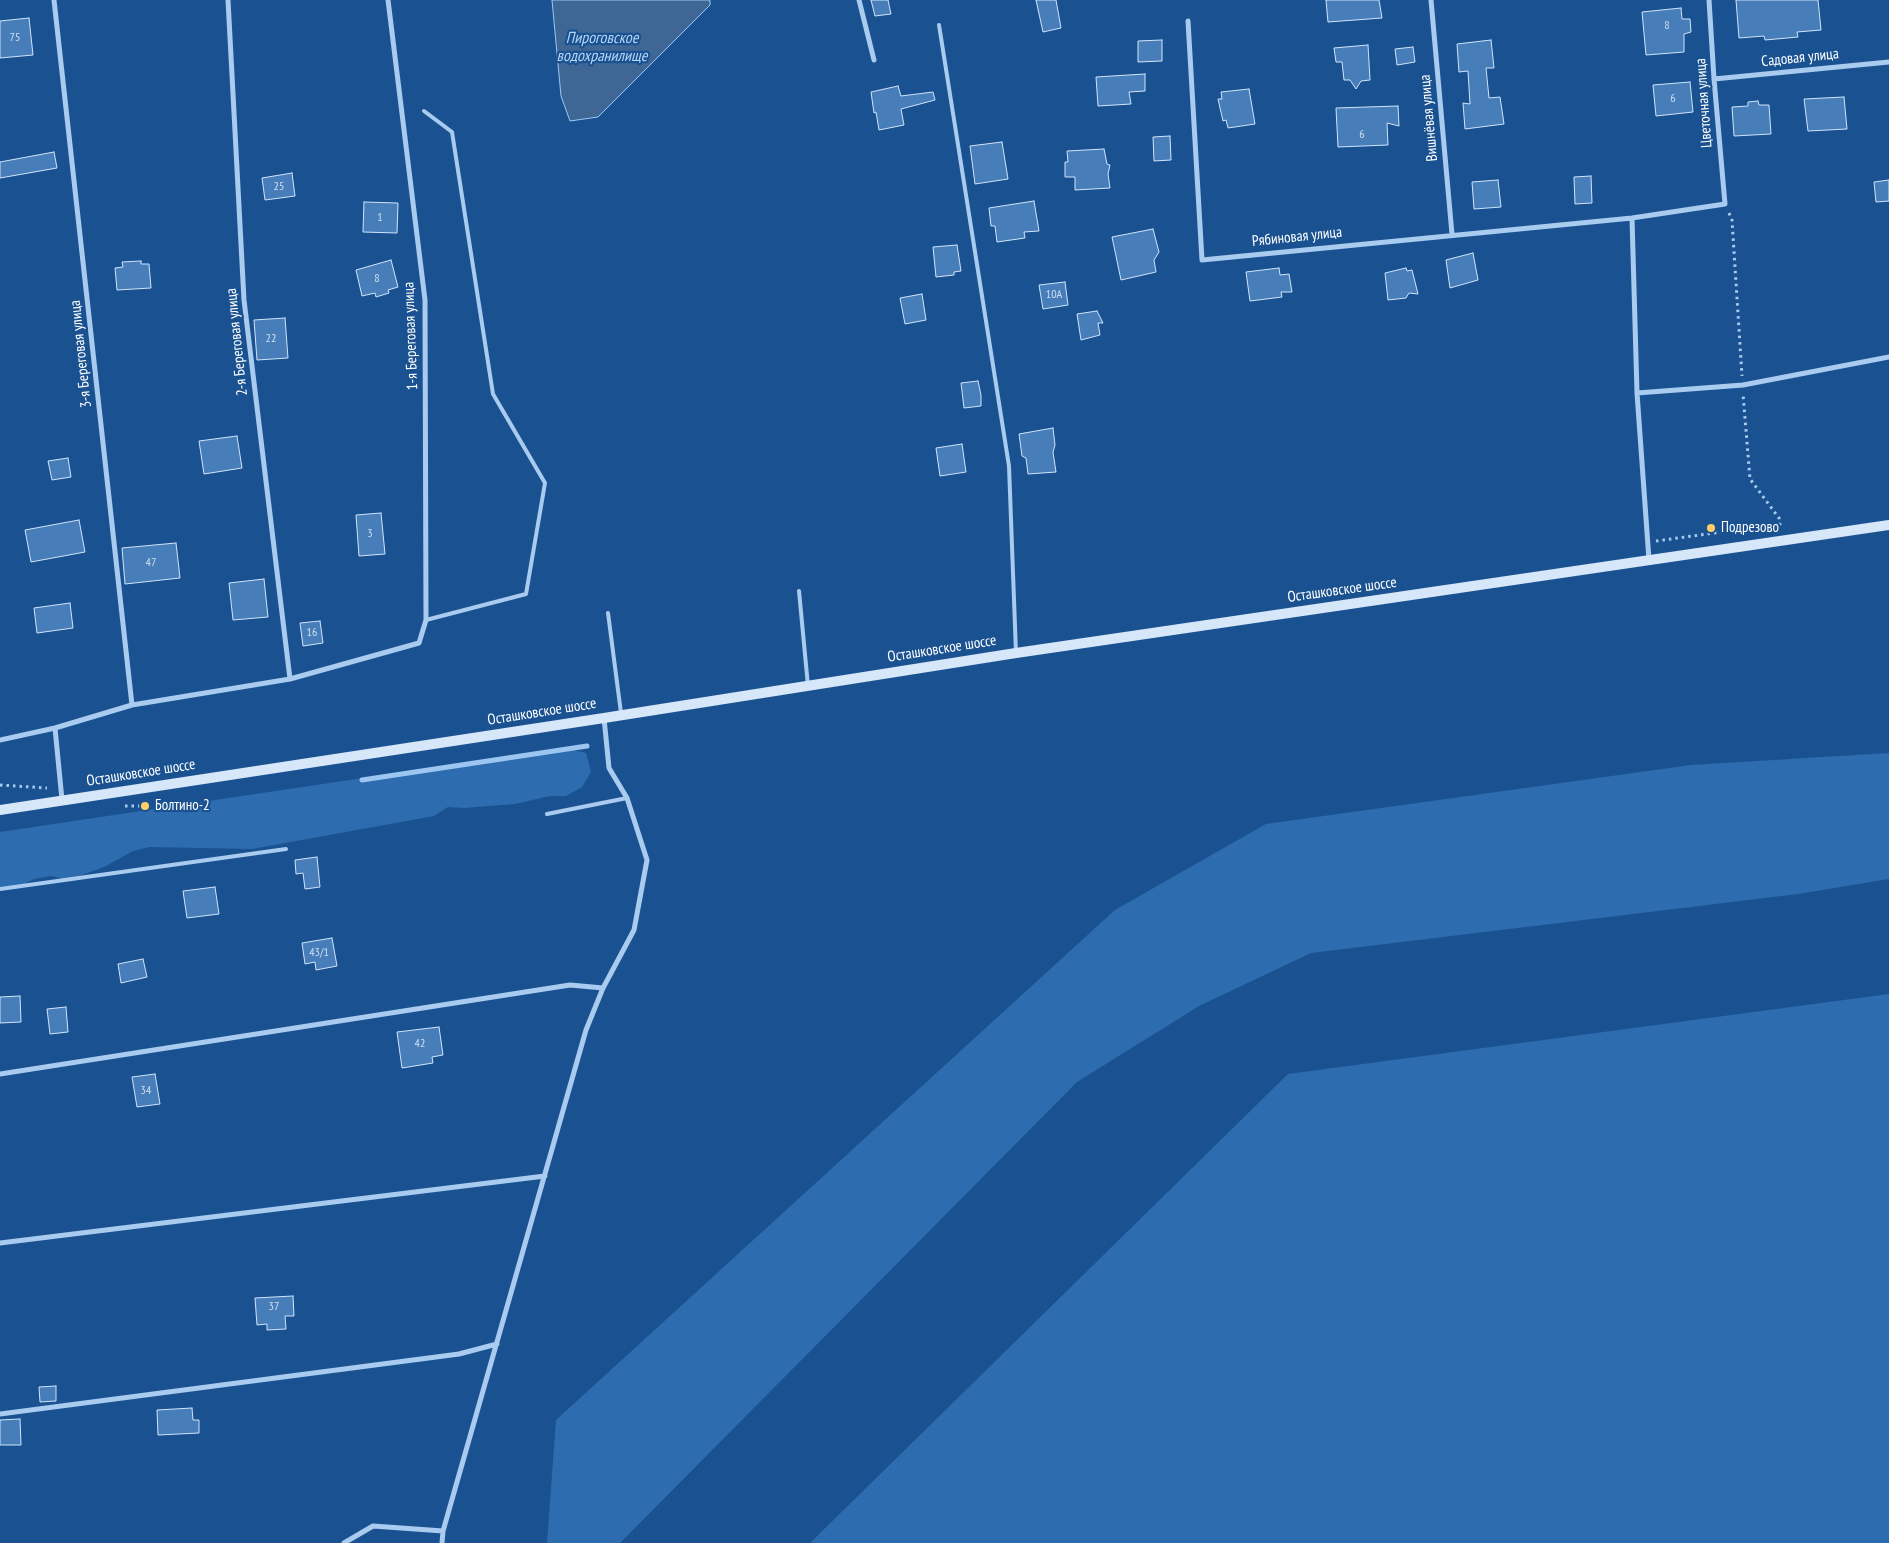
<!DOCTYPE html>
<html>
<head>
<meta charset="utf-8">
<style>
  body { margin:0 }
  canvas { display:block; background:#1a5291 }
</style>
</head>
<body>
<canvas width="1889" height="1543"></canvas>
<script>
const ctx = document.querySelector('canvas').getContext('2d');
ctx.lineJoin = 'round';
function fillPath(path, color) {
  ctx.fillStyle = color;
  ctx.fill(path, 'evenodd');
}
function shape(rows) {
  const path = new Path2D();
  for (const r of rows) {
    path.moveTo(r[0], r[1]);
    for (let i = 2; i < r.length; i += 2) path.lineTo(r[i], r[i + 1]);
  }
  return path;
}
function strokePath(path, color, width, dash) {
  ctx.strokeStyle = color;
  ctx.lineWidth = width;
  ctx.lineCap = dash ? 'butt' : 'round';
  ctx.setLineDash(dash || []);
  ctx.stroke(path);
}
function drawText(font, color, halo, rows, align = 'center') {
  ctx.font = font + ' "PT Sans Narrow",sans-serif';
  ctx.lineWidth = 4.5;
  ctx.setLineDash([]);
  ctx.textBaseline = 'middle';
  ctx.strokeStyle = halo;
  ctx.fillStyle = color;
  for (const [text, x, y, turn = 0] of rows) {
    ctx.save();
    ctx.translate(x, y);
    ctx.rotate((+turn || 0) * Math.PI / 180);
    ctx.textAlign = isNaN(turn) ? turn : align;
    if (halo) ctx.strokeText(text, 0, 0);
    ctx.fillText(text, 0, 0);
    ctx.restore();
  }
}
fillPath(shape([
  [565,748,586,753,591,772,582,787,566,796,550,796,515,804,464,808,448,807,434,816,252,849,150,847,133,851,104,867,68,880,51,876,34,879,20,886,0,887,0,832],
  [1889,753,1889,879,1798,894,1311,953,1199,1006,1077,1082,620,1543,547,1543,556,1420,1115,910,1266,824,1691,765],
  [1889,994,1889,1543,810,1543,1288,1074]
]), '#2d6caf');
const water = shape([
  [552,0,710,0,710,5,598,117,570,121,561,96,552,0]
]);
fillPath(water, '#3f6795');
strokePath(water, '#9cc6f1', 1);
strokePath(shape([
  [362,780,587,746]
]), '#9cc6f1', 5);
const building = shape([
  [871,0,888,0,891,14,875,16,871,0],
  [1036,0,1056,0,1061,28,1043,32,1036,0],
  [1326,0,1379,0,1382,18,1328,22,1326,0],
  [1736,0,1818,0,1821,30,1797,32,1798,37,1765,40,1764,36,1739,38,1736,0],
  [1681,8,1682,19,1690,19,1691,32,1684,34,1684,52,1646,55,1642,12,1681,8],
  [29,18,33,55,0,58,0,21,29,18],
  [1162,40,1162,61,1138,62,1138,41,1162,40],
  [1491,40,1494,68,1486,68,1489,98,1500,97,1504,124,1465,129,1463,103,1470,104,1468,71,1459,72,1457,44,1491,40],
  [1368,45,1370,80,1361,81,1356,89,1350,80,1344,80,1342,62,1336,62,1334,48,1368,45],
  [1413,47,1415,62,1397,65,1395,49,1413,47],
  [1145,74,1145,91,1129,92,1131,104,1098,106,1096,77,1145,74],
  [1690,82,1693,112,1656,116,1653,85,1690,82],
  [898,86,901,96,933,92,935,100,901,109,904,125,879,130,876,112,874,113,871,92,898,86],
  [1249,89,1255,124,1228,128,1226,120,1223,121,1218,99,1222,99,1221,92,1249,89],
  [1844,97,1847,129,1808,131,1804,99,1844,97],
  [1758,101,1759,105,1769,105,1771,134,1734,136,1732,107,1748,106,1748,102,1758,101],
  [1398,106,1399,126,1387,123,1388,145,1338,147,1336,108,1398,106],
  [1170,136,1171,160,1154,161,1153,137,1170,136],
  [1002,142,1008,179,975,184,970,146,1002,142],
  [1104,149,1107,164,1110,165,1108,174,1110,188,1075,190,1075,177,1065,177,1065,162,1068,162,1067,151,1104,149],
  [54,152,57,168,0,178,0,162,54,152],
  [292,173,295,196,265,200,262,178,292,173],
  [1591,176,1592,203,1575,204,1574,177,1591,176],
  [1498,180,1501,207,1474,209,1472,182,1498,180],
  [1889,180,1889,201,1876,202,1874,182,1889,180],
  [1034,201,1039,231,1024,232,1025,238,997,242,995,226,991,226,989,208,1034,201],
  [364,202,398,203,397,233,363,232,364,202],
  [1153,229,1159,252,1154,260,1156,272,1121,280,1112,237,1153,229],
  [957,245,961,271,954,272,954,275,936,277,933,247,957,245],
  [1473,253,1478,280,1450,288,1446,260,1473,253],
  [391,260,398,287,388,290,389,293,376,297,375,293,362,296,356,270,391,260],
  [141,261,141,264,149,264,151,288,117,290,115,268,123,267,122,262,141,261],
  [1279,268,1280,275,1289,274,1292,292,1281,292,1282,297,1250,301,1246,272,1279,268],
  [1406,268,1407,271,1412,270,1418,294,1409,293,1406,298,1388,300,1385,273,1406,268],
  [1065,282,1068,305,1043,309,1039,285,1065,282],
  [922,294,926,320,905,324,900,298,922,294],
  [1097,311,1103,323,1098,323,1100,335,1081,340,1077,314,1097,311],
  [285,318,288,358,257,360,254,320,285,318],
  [978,381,981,395,981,406,964,408,961,383,978,381],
  [1053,428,1055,445,1053,452,1056,472,1028,474,1026,458,1022,456,1019,434,1053,428],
  [237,436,242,468,204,474,199,441,237,436],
  [962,444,966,472,940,476,936,448,962,444],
  [68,458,71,477,52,480,48,461,68,458],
  [381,513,385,554,359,556,356,515,381,513],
  [79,520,85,552,31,562,25,530,79,520],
  [176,543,180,578,125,584,122,548,176,543],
  [264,579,268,617,233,620,229,583,264,579],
  [70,603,73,628,37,633,34,608,70,603],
  [320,621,323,643,303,646,300,623,320,621],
  [317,857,320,887,305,889,303,873,296,874,295,860,317,857],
  [215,887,219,914,187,918,183,891,215,887],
  [332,938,337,966,316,970,315,962,305,964,302,943,332,938],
  [143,959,147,977,121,983,118,964,143,959],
  [20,996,21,1022,0,1023,0,997,20,996],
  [66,1007,68,1032,50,1034,47,1009,66,1007],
  [439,1027,443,1055,432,1057,433,1063,402,1068,397,1032,439,1027],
  [155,1074,160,1104,137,1107,132,1077,155,1074],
  [293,1296,294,1316,285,1316,286,1329,267,1330,267,1324,257,1325,255,1298,293,1296],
  [56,1386,56,1401,40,1402,39,1387,56,1386],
  [192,1408,193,1420,199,1420,199,1433,158,1435,157,1410,192,1408],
  [20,1419,21,1445,0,1445,0,1420,20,1419]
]);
fillPath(building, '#477eba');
strokePath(building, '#d0e4fa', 1);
strokePath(shape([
  [1729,213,1732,220,1742,376],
  [1656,541,1780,524,1779,518,1750,479,1743,394],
  [0,785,47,788],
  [125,806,145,806]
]), '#a9cbef', 3, [2.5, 4]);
strokePath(shape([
  [939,25,1009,466,1016,653],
  [424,111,452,132,493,394,545,483,526,594,426,620],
  [799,591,808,686],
  [608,613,621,713],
  [547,814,627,798],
  [0,889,286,849]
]), '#a9cbef', 4);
strokePath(shape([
  [54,0,132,705],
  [228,0,244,300,290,679],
  [859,0,874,60],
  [1431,0,1452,234],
  [1188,21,1202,260,1632,218,1725,204,1714,79,1709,0],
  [1714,79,1889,62],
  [1632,218,1637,393,1649,560],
  [1637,393,1743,385,1889,357],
  [55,728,62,800],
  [0,740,55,728,132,705,290,679,419,643,426,620,425,300,388,0],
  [0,1074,570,985,603,988],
  [0,1243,545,1176],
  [0,1414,459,1354,497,1344],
  [344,1543,373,1526,443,1531],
  [442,1543,443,1531,586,1030,603,988,634,930,647,860,627,798,609,768,604,718]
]), '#a9cbef', 5);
strokePath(shape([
  [0,810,604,718,1016,653,1889,525]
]), '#d7e7fa', 10);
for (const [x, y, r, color] of [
  [1711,528,5,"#ffce67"],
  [145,806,5,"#ffce67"]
]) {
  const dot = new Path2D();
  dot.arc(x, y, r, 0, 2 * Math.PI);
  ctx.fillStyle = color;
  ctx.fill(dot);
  strokePath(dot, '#1a5291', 2);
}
drawText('12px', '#d1dfee', null, [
  ["8",1667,26],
  ["75",15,38],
  ["6",1673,99],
  ["6",1362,135],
  ["25",279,187],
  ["1",380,218],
  ["8",377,279],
  ["10А",1054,295],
  ["22",271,339],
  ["3",370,534],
  ["47",151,563],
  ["16",312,633],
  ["43/1",319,953],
  ["42",420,1044],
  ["34",146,1091],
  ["37",274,1307]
]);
drawText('15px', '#fff', '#1a5291', [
  ["Садовая улица",1800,58,-6],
  ["Цветочная улица",1704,103,-94],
  ["Вишнёвая улица",1429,118,-95],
  ["Рябиновая улица",1297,237,-6],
  ["1-я Береговая улица",411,336,-92],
  ["2-я Береговая улица",237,342,-96],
  ["3-я Береговая улица",81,354,-96],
  ["Осташковское шоссе",1342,590,-8],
  ["Осташковское шоссе",942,649,-9],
  ["Осташковское шоссе",542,712,-9],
  ["Осташковское шоссе",141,773,-9]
]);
drawText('15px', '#fff', '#1a5291', [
  ["Подрезово",1721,528],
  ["Болтино-2",155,806]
], 'left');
drawText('italic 16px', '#b5d5f6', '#1a5291', [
  ["Пироговское",602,38],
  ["водохранилище",602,56]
]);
</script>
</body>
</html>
